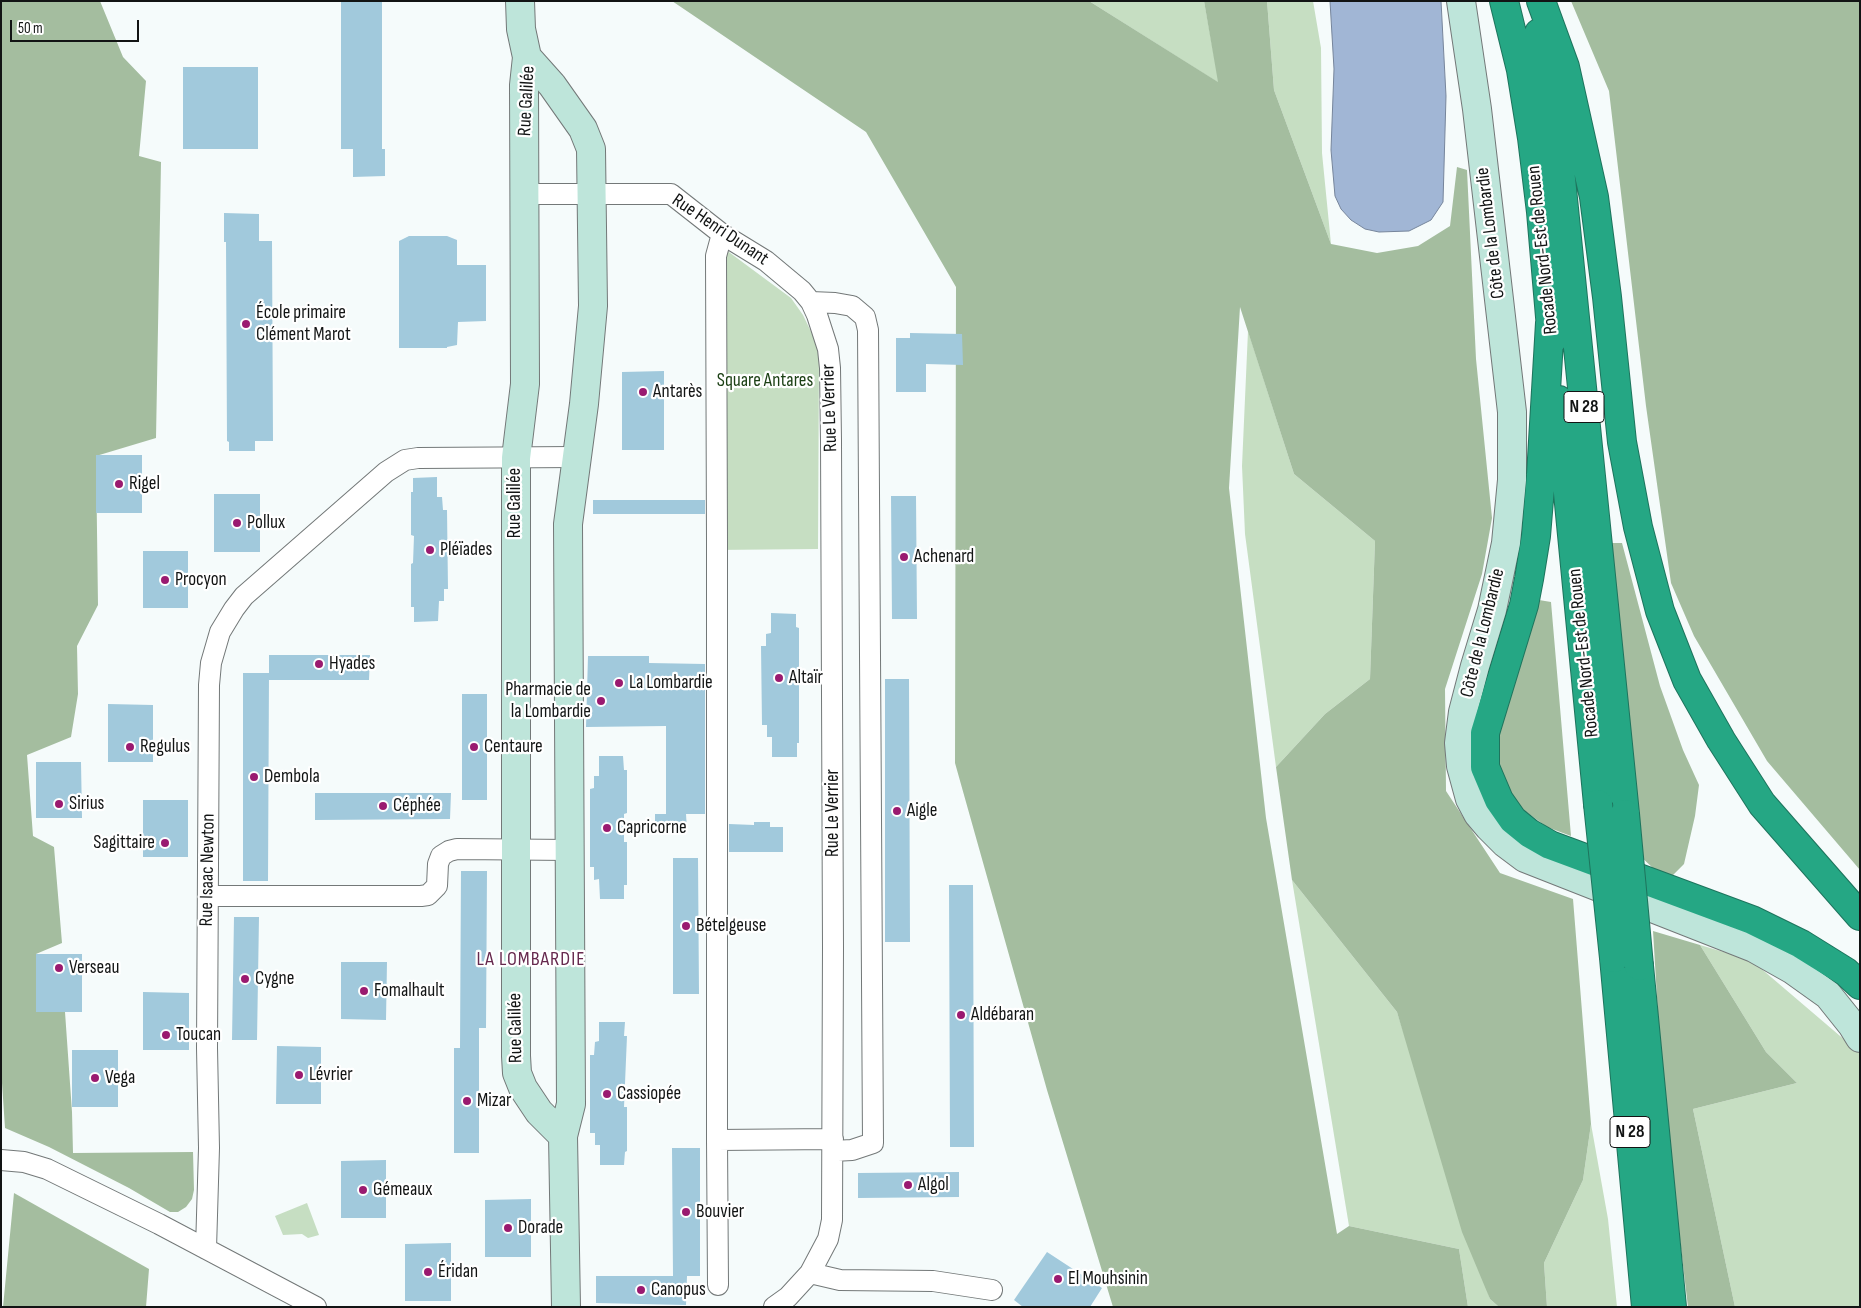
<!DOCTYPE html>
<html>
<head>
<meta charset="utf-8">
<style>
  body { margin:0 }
  #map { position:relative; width:1861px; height:1308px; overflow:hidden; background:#f5fbfb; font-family:"Sofia Sans Condensed",sans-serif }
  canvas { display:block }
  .frame { position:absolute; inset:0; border:2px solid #121414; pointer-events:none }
  .scale { position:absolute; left:10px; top:20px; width:129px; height:22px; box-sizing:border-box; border:2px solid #121414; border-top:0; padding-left:6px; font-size:15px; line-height:18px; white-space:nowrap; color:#121414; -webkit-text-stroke:4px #fff; paint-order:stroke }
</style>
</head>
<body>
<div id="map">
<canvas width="1861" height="1308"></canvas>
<div class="frame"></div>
<div class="scale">50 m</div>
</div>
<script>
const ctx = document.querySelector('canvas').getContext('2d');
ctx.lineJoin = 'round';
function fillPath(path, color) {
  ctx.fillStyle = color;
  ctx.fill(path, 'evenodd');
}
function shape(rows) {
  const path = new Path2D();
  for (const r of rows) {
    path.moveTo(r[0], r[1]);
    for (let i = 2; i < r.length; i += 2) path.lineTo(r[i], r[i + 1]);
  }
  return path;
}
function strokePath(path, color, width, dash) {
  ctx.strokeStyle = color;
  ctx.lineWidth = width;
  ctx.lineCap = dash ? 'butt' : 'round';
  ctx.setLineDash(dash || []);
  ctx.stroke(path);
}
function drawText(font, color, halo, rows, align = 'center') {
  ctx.font = font + ' "Sofia Sans Condensed",sans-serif';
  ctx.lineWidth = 4.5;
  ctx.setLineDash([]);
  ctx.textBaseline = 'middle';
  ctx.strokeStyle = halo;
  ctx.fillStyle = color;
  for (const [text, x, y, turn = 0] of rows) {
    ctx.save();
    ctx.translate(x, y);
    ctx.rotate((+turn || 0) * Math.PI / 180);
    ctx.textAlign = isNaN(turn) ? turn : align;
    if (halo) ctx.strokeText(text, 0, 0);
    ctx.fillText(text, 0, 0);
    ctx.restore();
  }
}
fillPath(shape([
  [1089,1,1204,1,1219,83],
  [1267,1,1313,1,1321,48,1322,153,1331,244,1274,90],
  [722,247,791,298,803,315,815,340,819,356,818,549,713,550],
  [1248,331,1294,474,1375,541,1370,679,1325,714,1276,767,1245,534,1242,466],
  [1292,880,1397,1012,1490,1299,1499,1307,1468,1307,1459,1249,1349,1226],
  [1700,945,1751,960,1860,1053,1860,1307,1735,1307,1693,1109,1797,1083,1766,1052],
  [1591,1124,1608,1219,1617,1307,1547,1307,1544,1263,1583,1180],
  [307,1203,319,1235,308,1238,302,1234,283,1235,275,1216]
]), '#c6dec2');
fillPath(shape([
  [1,1,100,1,123,57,146,81,139,156,161,162,156,438,96,456,98,605,77,646,78,694,71,737,27,755,33,836,54,847,62,943,36,954,36,1012,65,1012,72,1112,73,1153,193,1152,194,1190,192,1199,186,1207,178,1212,170,1212,129,1188,49,1147,5,1128,1,1068],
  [672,1,1089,1,1218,82,1204,1,1267,1,1274,90,1331,244,1377,253,1418,246,1450,226,1457,167,1467,170,1476,359,1492,518,1482,574,1445,689,1446,791,1500,873,1573,899,1591,1124,1583,1180,1544,1263,1547,1307,1499,1307,1490,1299,1462,1232,1397,1012,1292,880,1276,767,1325,714,1370,679,1375,541,1294,474,1240,307,1229,488,1266,818,1337,1234,1349,1226,1459,1249,1468,1307,1113,1307,1047,1090,955,763,956,287,866,132],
  [1571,1,1860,1,1860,870,1767,761,1694,636,1671,583,1646,406,1609,91],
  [1611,543,1622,543,1660,686,1683,750,1699,785,1695,816,1684,864,1672,876,1655,870,1637,853],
  [1533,599,1551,602,1571,836,1547,827,1518,806,1502,786,1495,754,1497,718],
  [1653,931,1700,945,1766,1052,1797,1083,1693,1109,1735,1307,1688,1307,1663,1097],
  [14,1193,149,1269,146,1307,3,1307]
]), '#a4bd9f');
const water = shape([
  [1330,1,1441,1,1446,96,1443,202,1431,220,1409,231,1379,232,1365,229,1351,220,1341,209,1335,196,1331,150,1334,69,1330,1]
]);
fillPath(water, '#a1b6d5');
strokePath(water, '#76859b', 1);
fillPath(shape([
  [341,1,382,1,382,149,385,149,385,176,353,177,353,149,341,149],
  [183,67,258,67,258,149,183,149],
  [224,213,259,214,259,241,272,241,273,441,255,441,255,451,229,451,229,442,227,441,226,242,224,242],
  [409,236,447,236,457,240,457,265,486,265,486,321,458,322,457,345,447,347,447,348,399,348,399,241],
  [910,333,962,334,963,365,926,364,926,392,896,392,896,338,910,338],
  [664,371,664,450,622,450,622,372],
  [96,455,142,455,142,513,96,513],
  [437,477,437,497,442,497,443,510,447,510,448,589,444,589,444,601,439,601,438,621,414,622,414,607,411,607,411,564,413,563,414,536,411,535,411,492,413,492,413,478],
  [214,494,260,494,260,552,214,552],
  [891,496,916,496,917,619,892,619],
  [593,500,705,500,705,514,593,514],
  [143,551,188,551,188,608,143,608],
  [771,613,796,614,796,627,799,628,799,743,797,743,797,757,772,757,772,737,767,737,767,725,762,725,761,646,766,646,766,634,771,633],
  [269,655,370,655,369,680,269,680],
  [588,656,649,656,649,663,705,664,705,814,686,814,687,830,655,831,655,814,666,814,666,726,586,727],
  [243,673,269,673,268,881,243,881],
  [885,679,909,679,910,942,885,942],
  [462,694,487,694,487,800,462,800],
  [108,704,153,705,153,762,108,762],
  [599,756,623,756,624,770,627,770,627,813,624,814,624,842,627,842,627,885,624,885,624,899,600,899,599,879,594,880,594,867,590,867,590,789,594,788,594,776,599,776],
  [36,762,81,762,82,818,36,818],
  [315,793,451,793,450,819,315,820],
  [143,800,188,800,188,857,143,857],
  [754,822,770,822,770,827,783,827,783,852,729,852,729,824,754,825],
  [673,858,698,858,699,994,673,994],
  [461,871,487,871,486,1028,479,1028,479,1153,454,1153,454,1048,460,1048],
  [949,885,973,885,974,1147,950,1147],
  [234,917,259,917,257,1040,232,1040],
  [36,954,82,954,82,1012,36,1012],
  [341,962,387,962,386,1020,341,1019],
  [143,992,189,993,189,1050,143,1050],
  [599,1022,625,1022,624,1036,627,1036,624,1107,627,1107,627,1151,625,1152,624,1165,600,1165,600,1145,595,1145,595,1133,590,1133,590,1055,594,1055,595,1042,599,1041],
  [277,1046,321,1047,321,1104,276,1104],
  [72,1050,118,1050,118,1107,72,1107],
  [672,1148,700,1148,700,1276,687,1276,686,1305,596,1303,596,1276,673,1276],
  [386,1160,386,1218,341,1218,341,1161],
  [959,1172,959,1197,858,1198,858,1173],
  [531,1199,531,1257,485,1257,485,1200],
  [451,1243,451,1301,405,1301,405,1244],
  [1047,1252,1102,1288,1090,1307,1023,1307,1014,1300]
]), '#a1c9dc');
const street = shape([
  [524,194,671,194,722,234,766,261,802,291,811,302,817,315,828,349,830,368,831,441,833,947,832,1220,828,1239,810,1273,788,1297,774,1307],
  [811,302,835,303,852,306,865,317,868,330,873,1143,852,1150,833,1151],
  [208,896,421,896,428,895,437,886,438,864,441,856,449,851,457,849,570,850],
  [717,1140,833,1139],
  [1,1160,24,1162,47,1169,159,1224,316,1307],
  [206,1249,209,1148,207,1048,209,685,211,663,220,632,234,609,244,596,386,472,405,460,418,458,576,457],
  [810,1273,840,1280,933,1281,992,1290],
  [718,1285,717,1140,717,542,716,256,722,234]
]);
const secondary = shape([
  [520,1,521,29,527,57,524,85,525,384,516,458,516,1056,517,1073,523,1088,539,1112,563,1136],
  [1461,1,1477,109,1512,412,1512,480,1506,543,1492,610,1475,666,1463,712,1459,743,1461,766,1470,799,1478,814,1489,827,1505,843,1525,858,1754,948,1793,970,1828,995,1852,1025,1860,1038],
  [527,57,552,85,583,129,591,149,593,306,584,404,568,524,571,1104,563,1136,566,1307]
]);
const highway = shape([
  [1504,1,1521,70,1532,138,1541,212,1552,340],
  [1541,1,1565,67,1594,197,1607,297,1622,442,1638,527,1660,611,1687,680,1721,740,1762,804,1860,916],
  [1539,33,1550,91,1559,159,1625,814],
  [1550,323,1541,475,1536,536,1529,579,1524,605,1485,733,1485,767,1499,800,1513,820,1529,833,1550,845,1752,920,1801,944,1846,972,1860,985],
  [1559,400,1598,804],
  [1614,958,1646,1307],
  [1639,966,1672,1307]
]);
strokePath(street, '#737878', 22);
strokePath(secondary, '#737878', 30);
strokePath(highway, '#1e745d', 30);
strokePath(street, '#fff', 20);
strokePath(secondary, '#bee5da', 28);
strokePath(highway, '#25a784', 28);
const highwayBridge = shape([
  [1598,804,1614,958],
  [1625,814,1639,966]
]);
strokePath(highwayBridge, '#1e745d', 30, []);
strokePath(highwayBridge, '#25a784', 28);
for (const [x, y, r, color] of [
  [246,324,5,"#9a1a70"],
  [643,392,5,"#9a1a70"],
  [119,484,5,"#9a1a70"],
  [237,523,5,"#9a1a70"],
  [430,550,5,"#9a1a70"],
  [904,557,5,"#9a1a70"],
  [165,580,5,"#9a1a70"],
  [319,664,5,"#9a1a70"],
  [779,678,5,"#9a1a70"],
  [619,683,5,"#9a1a70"],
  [601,701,5,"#9a1a70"],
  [130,747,5,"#9a1a70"],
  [474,747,5,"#9a1a70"],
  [254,777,5,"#9a1a70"],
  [59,804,5,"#9a1a70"],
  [383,806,5,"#9a1a70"],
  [897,811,5,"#9a1a70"],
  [607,828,5,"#9a1a70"],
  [165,843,5,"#9a1a70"],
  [686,926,5,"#9a1a70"],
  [59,968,5,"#9a1a70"],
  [245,979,5,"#9a1a70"],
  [364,991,5,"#9a1a70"],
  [961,1015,5,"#9a1a70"],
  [166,1035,5,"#9a1a70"],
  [299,1075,5,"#9a1a70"],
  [95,1078,5,"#9a1a70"],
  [607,1094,5,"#9a1a70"],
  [467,1101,5,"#9a1a70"],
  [908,1185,5,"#9a1a70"],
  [363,1190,5,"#9a1a70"],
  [686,1212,5,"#9a1a70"],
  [508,1228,5,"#9a1a70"],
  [428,1272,5,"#9a1a70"],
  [1058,1279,5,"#9a1a70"],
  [641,1290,5,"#9a1a70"]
]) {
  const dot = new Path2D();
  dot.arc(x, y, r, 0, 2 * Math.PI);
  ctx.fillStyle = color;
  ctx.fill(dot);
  strokePath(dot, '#fff', 2);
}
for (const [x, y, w] of [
  [1584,407,40],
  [1630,1132,40]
]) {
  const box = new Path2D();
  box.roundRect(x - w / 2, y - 15.5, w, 31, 4);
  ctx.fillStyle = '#fff';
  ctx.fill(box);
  strokePath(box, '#121414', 1);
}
drawText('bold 18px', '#121414', null, [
  ["N 28",1584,407],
  ["N 28",1630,1132]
]);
drawText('19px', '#121414', '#fff', [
  ["Rue Galilée",527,101,-87],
  ["Rue Henri Dunant",720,230,34],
  ["Côte de la Lombardie",1491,233,-97],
  ["Rocade Nord-Est de Rouen",1543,250,-96],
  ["Rue Le Verrier",830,408,-92],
  ["Rue Galilée",515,503,-90],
  ["Côte de la Lombardie",1483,633,-76],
  ["Rocade Nord-Est de Rouen",1584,653,-96],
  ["Rue Le Verrier",833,813,-90],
  ["Rue Isaac Newton",208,870,-89],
  ["Rue Galilée",516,1028,-91]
]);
drawText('19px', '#121414', '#fff', [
  ["École primaire",256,313],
  ["Clément Marot",256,335],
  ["Antarès",653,392],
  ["Rigel",129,484],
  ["Pollux",247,523],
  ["Pléïades",440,550],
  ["Achenard",914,557],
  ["Procyon",175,580],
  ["Hyades",329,664],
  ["Altaïr",789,678],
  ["La Lombardie",629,683],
  ["Pharmacie de",591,690,"right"],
  ["la Lombardie",591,712,"right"],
  ["Regulus",140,747],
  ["Centaure",484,747],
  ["Dembola",264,777],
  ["Sirius",69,804],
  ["Céphée",393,806],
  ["Aigle",907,811],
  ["Capricorne",617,828],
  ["Sagittaire",155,843,"right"],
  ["Bételgeuse",696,926],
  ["Verseau",69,968],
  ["Cygne",255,979],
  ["Fomalhault",374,991],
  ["Aldébaran",971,1015],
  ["Toucan",176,1035],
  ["Lévrier",309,1075],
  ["Vega",105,1078],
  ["Cassiopée",617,1094],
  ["Mizar",477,1101],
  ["Algol",918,1185],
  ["Gémeaux",373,1190],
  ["Bouvier",696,1212],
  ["Dorade",518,1228],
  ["Éridan",438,1272],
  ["El Mouhsinin",1068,1279],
  ["Canopus",651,1290]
], 'left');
drawText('19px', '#1c4015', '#fff', [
  ["Square Antares",765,381]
]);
ctx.letterSpacing = '1px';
drawText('20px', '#66294e', '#fff', [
  ["LA LOMBARDIE",531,960]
]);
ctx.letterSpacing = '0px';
</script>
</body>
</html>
